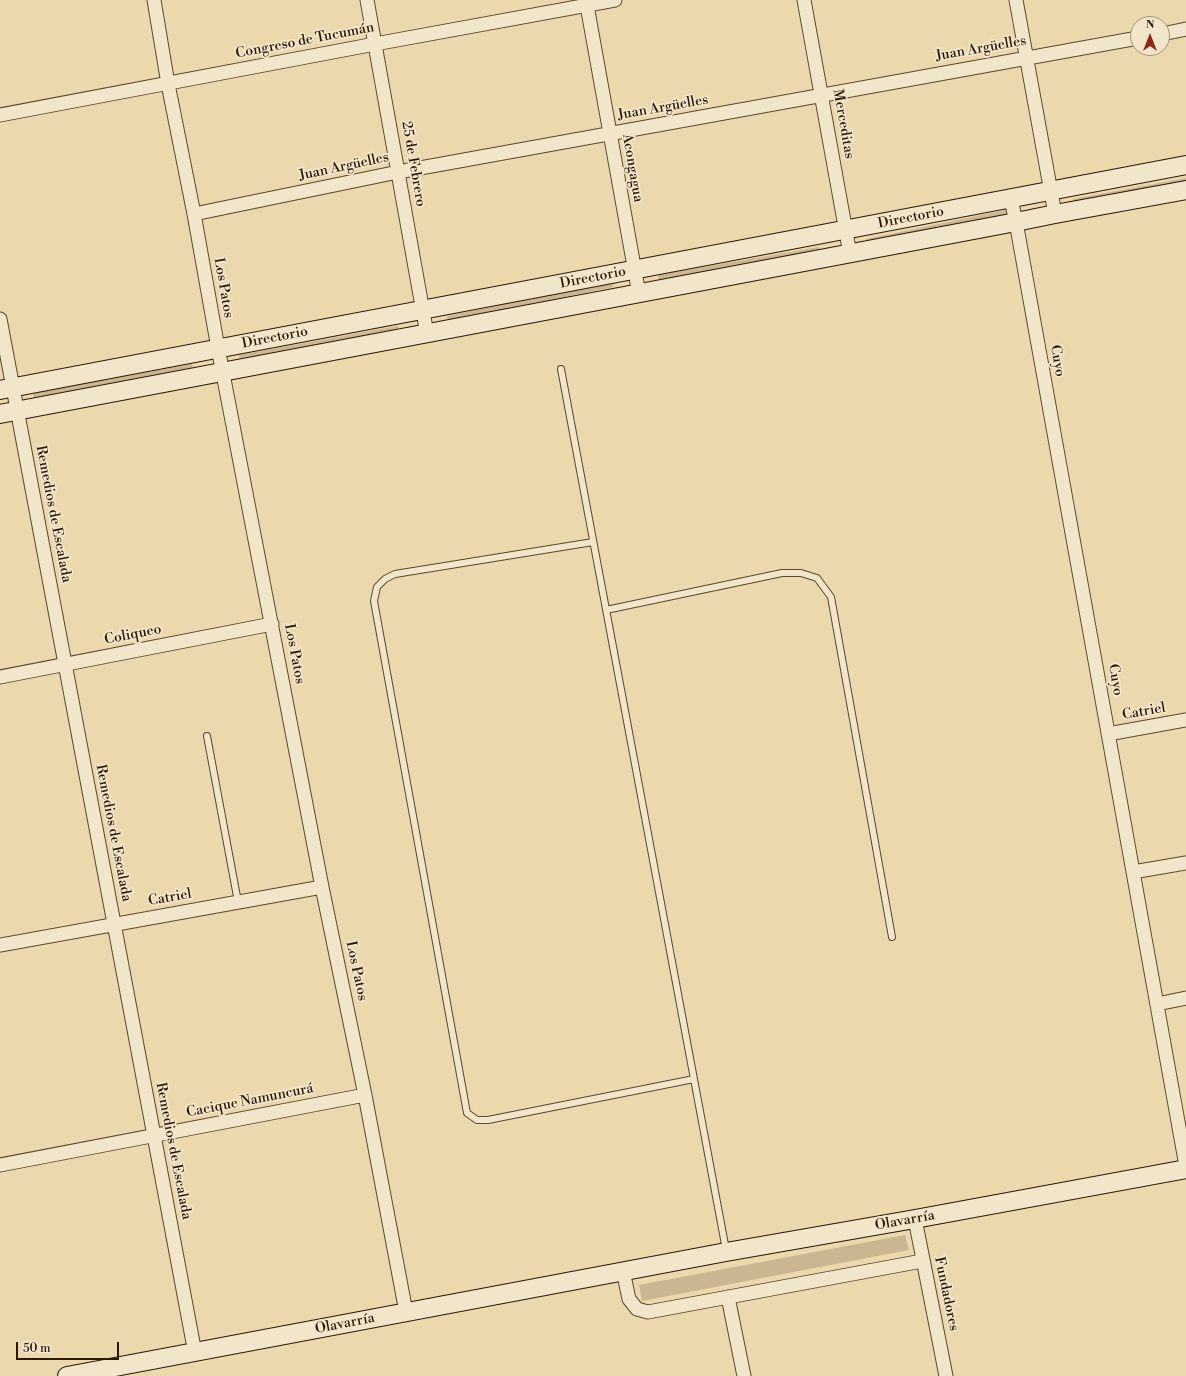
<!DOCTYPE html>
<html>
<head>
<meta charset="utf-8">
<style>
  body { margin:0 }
  #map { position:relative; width:1186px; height:1376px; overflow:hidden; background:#ebd8ad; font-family:"Libre Bodoni",serif }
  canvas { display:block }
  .north { position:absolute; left:1130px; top:16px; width:40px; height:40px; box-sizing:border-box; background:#f2e6ca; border:1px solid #a2947c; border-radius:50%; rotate:0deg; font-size:11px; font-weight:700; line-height:16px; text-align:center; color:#2a1807 }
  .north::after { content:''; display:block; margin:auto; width:14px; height:18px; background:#8f2418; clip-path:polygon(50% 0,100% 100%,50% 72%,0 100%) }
  .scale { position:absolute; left:16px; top:1342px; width:103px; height:18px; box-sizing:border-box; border:2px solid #2a1807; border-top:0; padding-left:5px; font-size:12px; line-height:14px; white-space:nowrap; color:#2a1807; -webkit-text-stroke:3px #f2e6ca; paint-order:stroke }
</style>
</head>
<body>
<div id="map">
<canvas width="1186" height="1376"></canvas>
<div class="north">N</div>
<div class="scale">50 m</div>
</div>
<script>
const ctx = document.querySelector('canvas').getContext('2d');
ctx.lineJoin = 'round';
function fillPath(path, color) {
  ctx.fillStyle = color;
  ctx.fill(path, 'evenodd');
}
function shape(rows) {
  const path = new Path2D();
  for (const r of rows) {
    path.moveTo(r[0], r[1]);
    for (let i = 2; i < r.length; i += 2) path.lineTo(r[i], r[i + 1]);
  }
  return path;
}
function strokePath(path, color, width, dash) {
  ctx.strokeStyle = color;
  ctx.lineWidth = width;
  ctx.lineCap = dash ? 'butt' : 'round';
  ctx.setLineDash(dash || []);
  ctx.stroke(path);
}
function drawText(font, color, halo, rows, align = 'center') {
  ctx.font = font + ' "Libre Bodoni",serif';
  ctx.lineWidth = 3.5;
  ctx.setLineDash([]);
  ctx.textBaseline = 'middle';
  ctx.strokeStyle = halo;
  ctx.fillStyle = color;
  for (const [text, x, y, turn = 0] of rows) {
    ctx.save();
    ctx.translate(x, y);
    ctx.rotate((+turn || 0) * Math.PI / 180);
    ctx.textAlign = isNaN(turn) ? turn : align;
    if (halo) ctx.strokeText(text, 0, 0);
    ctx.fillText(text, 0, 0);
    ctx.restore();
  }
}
fillPath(shape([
  [1186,178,1186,183,1074,204,1073,199],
  [1006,210,1007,215,866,244,866,239],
  [819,247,820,252,659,280,658,275],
  [612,282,613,287,448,321,447,316],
  [398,326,399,331,240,360,239,355],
  [192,364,193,369,34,398,33,393],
  [905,1235,909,1250,642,1301,639,1285]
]), '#cab791');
const lane = shape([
  [561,369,726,1250],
  [593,542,395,574,385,579,377,587,374,601,467,1113,477,1120,488,1120,694,1079],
  [606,610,782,573,801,573,817,578,831,597,892,937],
  [207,736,238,902]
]);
const street = shape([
  [154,0,168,84,194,214,218,348,322,887,365,1095,406,1312],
  [367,0,427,334],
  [586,0,639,294],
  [804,0,850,254],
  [1016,0,1055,214],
  [1162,34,1186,29],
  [0,115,375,44,615,0],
  [1011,199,1016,222,1186,1166],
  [194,214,398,172,1138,38],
  [0,319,195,1353],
  [0,677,272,624],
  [1108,734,1186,720],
  [1133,872,1186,863],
  [0,945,322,887],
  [1157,1004,1186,998],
  [0,1165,365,1095],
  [915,1219,946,1376],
  [623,1271,629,1299,637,1309,648,1312,922,1261],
  [728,1297,744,1376]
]);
const secondary = shape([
  [0,390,1186,165],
  [0,414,1016,222,1055,214,1186,190],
  [67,1376,726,1252,915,1219,1186,1169]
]);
strokePath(lane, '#5a4830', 8);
strokePath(street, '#5a4830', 15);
strokePath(secondary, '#2a1807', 20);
strokePath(lane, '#f2e6ca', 6);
strokePath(street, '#f2e6ca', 13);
strokePath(secondary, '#f2e6ca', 18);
drawText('14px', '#2a1807', '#f2e6ca', [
  ["Congreso de Tucumán",305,41,-11],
  ["Juan Argüelles",981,49,-10],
  ["Juan Argüelles",663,108,-10],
  ["Merceditas",843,124,80],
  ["25 de Febrero",413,164,80],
  ["Juan Argüelles",344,167,-12],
  ["Acongagua",632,168,80],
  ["Directorio",911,218,-11],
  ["Directorio",593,278,-11],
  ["Los Patos",223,288,80],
  ["Directorio",275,338,-11],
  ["Cuyo",1057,361,80],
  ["Remedios de Escalada",53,514,79],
  ["Coliqueo",133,635,-11],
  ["Los Patos",294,654,79],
  ["Cuyo",1115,680,80],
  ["Catriel",1144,712,-10],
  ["Remedios de Escalada",113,833,79],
  ["Catriel",170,898,-10],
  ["Los Patos",356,971,78],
  ["Cacique Namuncurá",250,1101,-11],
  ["Remedios de Escalada",173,1151,79],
  ["Olavarría",905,1221,-10],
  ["Fundadores",946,1294,78],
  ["Olavarría",345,1324,-11]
]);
</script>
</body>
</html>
